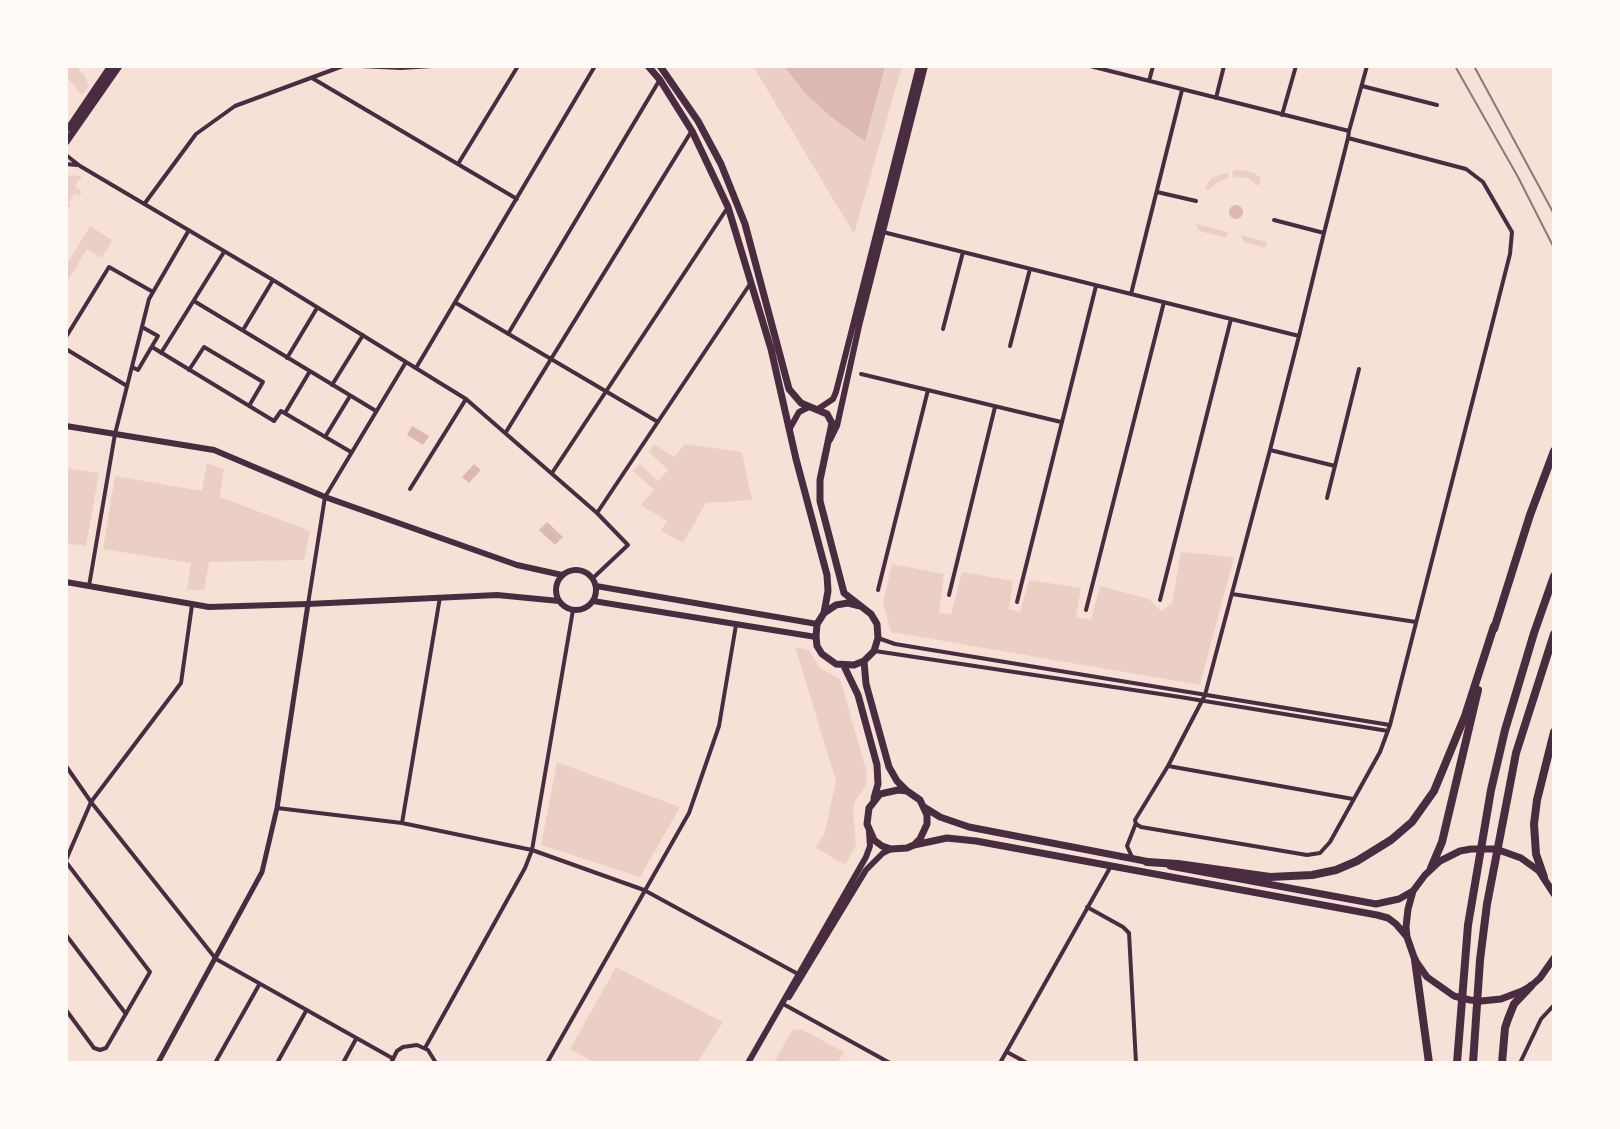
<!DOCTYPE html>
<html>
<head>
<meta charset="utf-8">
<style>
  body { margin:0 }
  #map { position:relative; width:1620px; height:1129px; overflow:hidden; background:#f7e1d7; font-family:"Public Sans",sans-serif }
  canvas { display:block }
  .frame { position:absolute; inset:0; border:68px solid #fffaf5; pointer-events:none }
</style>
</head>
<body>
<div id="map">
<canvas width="1620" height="1129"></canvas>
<div class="frame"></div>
</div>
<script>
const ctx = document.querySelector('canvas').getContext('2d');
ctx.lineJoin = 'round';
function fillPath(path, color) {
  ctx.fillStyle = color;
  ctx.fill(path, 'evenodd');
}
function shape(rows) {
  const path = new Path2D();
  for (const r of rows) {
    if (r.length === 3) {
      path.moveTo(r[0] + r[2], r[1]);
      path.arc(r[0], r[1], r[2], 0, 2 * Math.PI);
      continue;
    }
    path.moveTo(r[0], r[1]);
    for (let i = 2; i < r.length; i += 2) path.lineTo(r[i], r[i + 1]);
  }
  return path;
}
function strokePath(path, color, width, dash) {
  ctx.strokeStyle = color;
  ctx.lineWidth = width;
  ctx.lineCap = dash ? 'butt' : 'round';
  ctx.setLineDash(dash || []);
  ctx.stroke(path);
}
fillPath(shape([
  [66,66,77,66,81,73,83,72,89,86,82,95,66,76],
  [753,66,902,66,854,234],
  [1242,170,1254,173,1261,178,1258,186,1248,178,1233,177,1232,171],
  [1228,172,1229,178,1218,182,1207,191,1205,187,1212,178],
  [66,175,82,176,75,186,82,192,79,196,75,193,68,203,71,205,66,212],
  [1196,224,1228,232,1226,238,1199,231],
  [90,226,112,240,102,258,87,249,66,284,66,266],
  [1241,235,1267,242,1265,248,1243,242],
  [654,444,674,457,685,444,742,452,752,500,706,503,683,543,661,531,667,521,641,505,654,490,633,471,640,464,658,481,668,470,649,452],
  [207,463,224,469,220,497,310,531,304,560,209,562,204,590,187,590,191,563,103,549,115,476,202,491],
  [66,468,99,473,86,546,66,543],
  [1181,552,1234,557,1200,685,891,632,883,603,892,564,944,574,939,613,951,614,962,572,1013,581,1009,609,1020,612,1029,580,1081,588,1076,617,1091,620,1100,586,1149,599,1161,611,1172,603],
  [795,647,809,650,820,668,840,679,867,773,866,786,855,801,853,811,856,845,845,865,816,848,825,832,836,781],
  [557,762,680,807,640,877,541,845],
  [616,967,723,1022,697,1063,596,1063,570,1049],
  [801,1029,844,1052,837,1063,774,1063,792,1030]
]), '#ebcfc5');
fillPath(shape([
  [784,66,885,66,865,141,830,116,805,93],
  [1236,212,7],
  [412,426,429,436,423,445,407,435],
  [474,464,481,470,469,483,462,477],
  [547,522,563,537,555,545,539,530]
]), '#dcb8b0');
strokePath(shape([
  [360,66,401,68,432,66],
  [1090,66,1349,131],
  [312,78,517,199],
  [1149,81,1153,66],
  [1362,86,1437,105],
  [1216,98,1224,66],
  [1282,115,1296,66],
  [1348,138,1466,169,1483,182,1512,232,1510,254,1390,725,1380,752,1330,842,1320,853,1307,855,1141,827,1136,824,1135,820,1168,766,1205,695,1270,450,1299,336,1306,307,1324,233,1345,150,1348,138,1349,131,1367,66],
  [66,155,80,166,273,280,466,399,597,513,628,545,593,578],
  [66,164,77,165],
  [458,164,518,66],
  [1157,192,1196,201],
  [145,203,196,134,235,106,343,66],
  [1274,220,1324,233],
  [883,232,1299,336],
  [1131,294,1182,90],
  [194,301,376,411],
  [456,303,658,422],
  [943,329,963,252],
  [243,330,273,280],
  [508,334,659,81],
  [66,337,109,267,153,292],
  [1010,346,1030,269],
  [152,347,274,421,281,411,351,452],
  [66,349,127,386],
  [161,353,224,252],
  [287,358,317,308],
  [132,367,138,370,158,336,142,327],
  [416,368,595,66],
  [189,370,204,347,263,382,249,406],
  [861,374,1061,422],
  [332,385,363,335],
  [285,413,310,371],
  [506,432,691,132],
  [325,437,350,396],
  [1270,450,1335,466],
  [552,473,728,207],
  [410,489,466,399],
  [1327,498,1359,369],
  [597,513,750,284],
  [89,586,115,434,149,299,189,230],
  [878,590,928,390],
  [1232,594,1416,622],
  [949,595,995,407],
  [1160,600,1231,319],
  [1017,602,1096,286],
  [308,604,325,497,406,362],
  [1086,610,1164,302],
  [878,638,895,644,1390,725],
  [875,651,1180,697,1388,731],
  [66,766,91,802,216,959,392,1058],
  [1168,766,1353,799],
  [277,808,402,823,532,850,644,890,798,974],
  [402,823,440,597],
  [1132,857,1127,846,1136,823],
  [66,860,91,802,181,683,192,605],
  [66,862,150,972,106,1048,100,1050,94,1048,66,1010],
  [1087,907,1123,927,1129,933,1136,1063],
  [66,935,126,1014],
  [785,1005,890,1063],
  [425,1048,525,868,532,850,573,610],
  [1007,1052,1027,1063],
  [215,1063,259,985],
  [277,1063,306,1011],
  [343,1063,356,1039],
  [391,1063,397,1051,403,1047,417,1045,428,1050,436,1063],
  [547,1063,689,813,719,726,736,625],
  [1000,1063,1111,866],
  [1520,1063,1541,1019,1554,1005]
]), '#4a2c40', 4);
strokePath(shape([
  [158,1063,262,872,277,808,308,604]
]), '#4a2c40', 5);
strokePath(shape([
  [818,409,833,399,836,392,919,66],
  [66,426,214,450,325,497,517,565,562,575],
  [789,430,799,412,809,407],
  [830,440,837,426,859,326,925,66],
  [576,590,20],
  [66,582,209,607,308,604,497,595,559,601],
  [596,586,817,624],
  [593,601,816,637],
  [789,997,866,870,883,853,891,849],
  [748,1063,866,857,870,846,869,832]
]), '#4a2c40', 6);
strokePath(shape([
  [648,66,660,80,692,131,728,207,771,349,796,459,827,575,828,591,824,613],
  [660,66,698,121,721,164,745,224,789,389,801,403,827,414,832,423,820,480,820,501,844,593,871,614,877,624,878,638,874,651,864,661,854,665,836,664,822,654,817,646,816,637,817,624,824,613,836,605,848,603,860,606],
  [864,661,866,684,889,767,897,781,907,791],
  [844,666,858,695,877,765,878,784,874,798],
  [924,807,940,817,969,827,1150,862],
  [914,845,920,839,927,824,927,815,920,800,907,791,898,790,880,794,869,808,867,824,874,840,882,846,891,849,907,848,914,845,947,838,976,841,1377,915,1388,918,1396,924,1407,937],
  [1170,866,1376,904,1399,899,1413,891],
  [1554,894,1539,871,1521,858,1496,849,1471,849,1460,851,1440,861,1425,875,1413,891,1408,909,1406,927,1407,937,1415,960,1427,977,1454,996,1470,1000,1481,1001,1501,999,1522,991,1531,986,1540,978,1554,958]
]), '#4a2c40', 7);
strokePath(shape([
  [66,129,71,125,111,66],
  [66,142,119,66]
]), '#4a2c40', 7);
strokePath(shape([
  [1494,629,1530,515,1554,451],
  [1147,862,1178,864,1270,877,1312,875,1336,870,1357,861,1391,840,1412,822,1434,791,1465,716,1494,626],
  [1431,868,1442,842,1478,690],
  [1544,877,1536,854,1534,824,1537,800,1554,732],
  [1415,960,1429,1063],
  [1457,1063,1468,925,1491,790,1505,730,1534,633,1554,576],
  [1473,1063,1480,960,1487,904,1504,816,1516,753,1554,634],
  [1502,1063,1505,1028,1508,1019,1514,1004,1531,986]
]), '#4a2c40', 8);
strokePath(shape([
  [1455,66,1518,177,1554,248],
  [1474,66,1554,214]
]), '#8f747c', 2);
</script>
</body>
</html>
